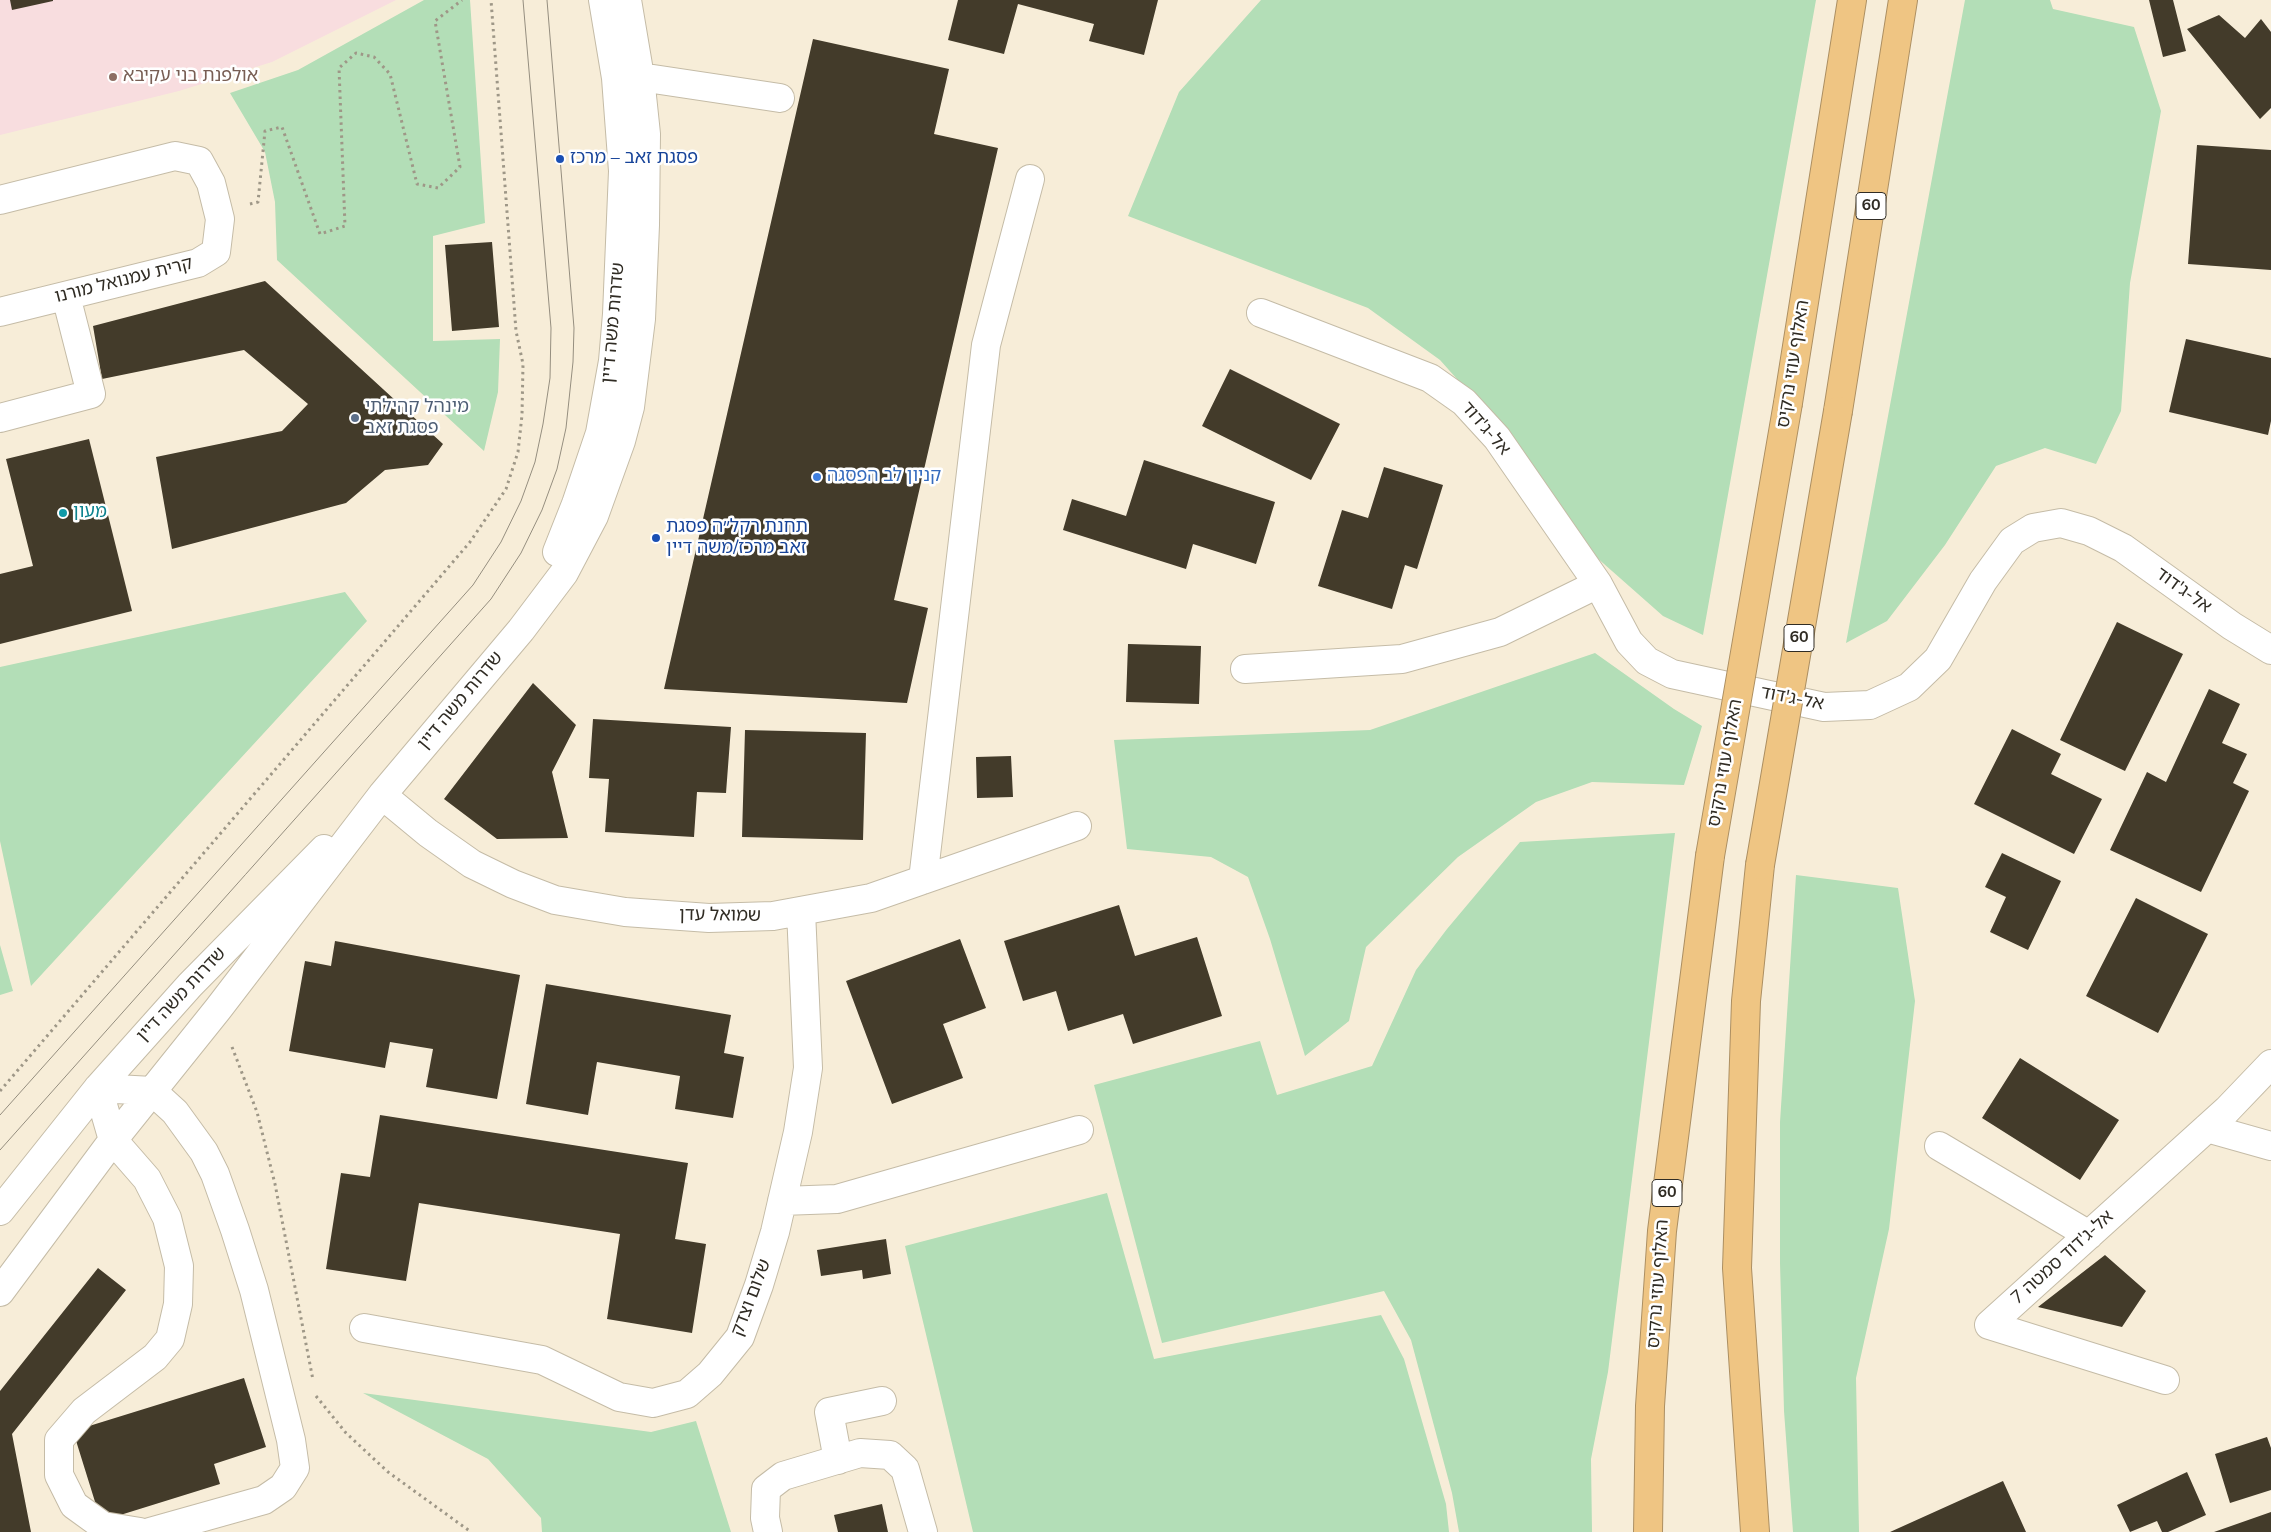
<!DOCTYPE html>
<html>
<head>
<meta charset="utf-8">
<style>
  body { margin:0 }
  canvas { display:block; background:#f7edd8 }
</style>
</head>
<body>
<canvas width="2271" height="1532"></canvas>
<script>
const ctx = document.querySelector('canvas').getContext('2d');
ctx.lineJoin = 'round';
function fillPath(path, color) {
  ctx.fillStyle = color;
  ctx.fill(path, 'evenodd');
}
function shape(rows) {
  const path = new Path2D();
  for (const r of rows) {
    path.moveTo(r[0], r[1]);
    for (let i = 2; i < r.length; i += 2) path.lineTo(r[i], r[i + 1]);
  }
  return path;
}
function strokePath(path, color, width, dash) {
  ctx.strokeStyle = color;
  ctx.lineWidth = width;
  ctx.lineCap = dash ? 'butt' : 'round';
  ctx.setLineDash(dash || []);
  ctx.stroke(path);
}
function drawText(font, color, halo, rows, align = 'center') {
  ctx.font = font + ' "Nunito Sans","Noto Sans Hebrew",sans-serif';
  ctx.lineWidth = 5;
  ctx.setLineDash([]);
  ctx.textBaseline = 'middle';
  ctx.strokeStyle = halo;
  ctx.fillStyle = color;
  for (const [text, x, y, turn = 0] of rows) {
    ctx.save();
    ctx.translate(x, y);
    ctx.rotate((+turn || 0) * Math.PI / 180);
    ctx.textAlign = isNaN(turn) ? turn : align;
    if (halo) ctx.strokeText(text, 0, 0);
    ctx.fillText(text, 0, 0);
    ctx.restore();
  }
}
fillPath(shape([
  [0,0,396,0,272,62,179,91,0,135]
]), '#f8dddf');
fillPath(shape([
  [424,0,470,0,485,223,433,236,433,341,500,339,498,392,484,451,277,260,275,202,265,152,230,93,298,70],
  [1261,0,1816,0,1703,635,1663,616,1595,556,1522,452,1440,360,1368,308,1128,216,1179,92],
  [1965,0,2050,0,2053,9,2134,27,2161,111,2130,283,2121,411,2096,464,2045,448,1996,466,1945,545,1887,621,1846,643],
  [345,592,367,621,31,986,0,841,0,667],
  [1595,653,1674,709,1702,726,1684,785,1592,782,1536,802,1458,857,1366,947,1349,1021,1305,1056,1270,939,1248,877,1211,857,1127,849,1114,740,1370,730],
  [1675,833,1608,1372,1591,1459,1592,1532,1459,1532,1452,1493,1411,1340,1384,1291,1162,1343,1094,1085,1260,1041,1277,1095,1372,1066,1416,970,1447,929,1520,842],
  [1796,875,1898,888,1915,1001,1889,1229,1856,1378,1859,1532,1793,1532,1784,1411,1780,1263,1780,1122],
  [0,945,13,991,0,995],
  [1107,1193,1154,1359,1381,1315,1404,1359,1446,1504,1449,1532,973,1532,905,1246],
  [363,1393,651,1432,696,1421,731,1532,542,1532,541,1518,488,1459]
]), '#b3deb7');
fillPath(shape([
  [10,0,53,0,53,1,12,10],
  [958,0,1158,0,1144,55,1089,41,1094,24,1018,4,1004,54,948,40],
  [2149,0,2173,0,2186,51,2163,57],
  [2219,15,2245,38,2261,19,2271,32,2271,108,2260,119,2187,29],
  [813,39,949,69,934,134,998,148,894,600,928,608,907,703,664,689],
  [2197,145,2271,150,2271,270,2188,264],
  [492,242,499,327,452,331,445,245],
  [265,281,443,444,428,465,385,470,346,503,172,549,156,457,282,431,308,404,244,350,102,379,93,326],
  [2186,339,2271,358,2271,421,2268,435,2169,412],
  [1230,369,1340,424,1311,480,1202,426],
  [89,439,132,611,0,644,0,574,33,566,6,459],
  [1144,460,1275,502,1256,564,1193,544,1186,569,1063,530,1072,499,1126,516],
  [1384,467,1443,485,1417,569,1405,565,1392,609,1318,586,1342,510,1368,518],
  [2117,622,2183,654,2125,771,2060,740],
  [1128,644,1201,646,1199,704,1126,702],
  [533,683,576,725,552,772,568,838,497,839,444,799],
  [2209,689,2240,704,2222,743,2247,754,2233,783,2249,791,2201,892,2110,850,2147,772,2166,782],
  [593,719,731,727,726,793,697,792,694,837,605,832,609,779,589,778],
  [2012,729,2061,754,2051,774,2102,799,2074,854,1974,804],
  [745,730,866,733,863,840,742,837],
  [1011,756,1013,797,977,798,976,757],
  [2002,853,2061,881,2028,950,1990,932,2006,897,1985,887],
  [2136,898,2208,934,2158,1033,2086,996],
  [1119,905,1135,956,1197,937,1222,1016,1133,1044,1123,1014,1068,1031,1056,991,1023,1001,1004,941],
  [960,939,986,1008,943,1024,963,1078,892,1104,846,981],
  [335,941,520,975,497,1099,426,1087,433,1049,390,1042,385,1068,289,1051,305,961,331,966],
  [546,984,731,1015,724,1053,744,1057,733,1118,675,1109,680,1076,597,1062,588,1115,526,1104],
  [2020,1058,2119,1120,2080,1180,1982,1118],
  [380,1115,688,1163,675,1239,706,1244,692,1333,607,1319,620,1234,419,1203,406,1281,326,1269,341,1173,370,1177],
  [886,1239,891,1274,863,1279,862,1270,821,1276,817,1250],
  [2105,1255,2146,1291,2122,1327,2038,1307],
  [98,1268,126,1290,12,1434,31,1532,0,1532,0,1391],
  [244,1378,266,1447,214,1464,220,1484,101,1521,73,1431],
  [2267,1437,2271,1448,2271,1490,2230,1503,2215,1454],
  [2187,1472,2206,1515,2168,1532,2162,1532,2157,1521,2130,1532,2117,1505],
  [2003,1481,2026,1532,1890,1532],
  [882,1504,888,1532,838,1532,834,1515],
  [2271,1512,2271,1532,2214,1532]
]), '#433b2a');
const minor = shape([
  [640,77,780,98],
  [0,200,175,156,199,161,211,183,220,219,216,252,198,263,0,312],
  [1261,313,1430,378,1464,402,1497,438,1598,584,1629,642,1647,661,1672,674,1824,707,1870,705,1909,687,1938,659,1983,581,2012,541,2033,528,2061,523,2089,531,2123,548,2232,626,2271,650],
  [0,418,91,394,66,296],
  [557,552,576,504,600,433,613,361,617,314,623,171,616,78,603,0],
  [1245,669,1402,659,1500,632,1598,584],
  [382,795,428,833,472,864,513,884,555,900,625,912,709,918,773,916,871,898,1077,826],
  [923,880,986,345,1030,179],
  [98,1088,152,1091,175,1112,204,1152,215,1174,235,1230,254,1290,291,1440,295,1468,283,1487,264,1500,150,1532],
  [98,1088,113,1140,147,1179,167,1218,179,1266,178,1304,170,1339,155,1357,84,1411,59,1440,59,1475,74,1505,103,1526,140,1532],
  [2207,1128,2271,1146],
  [1939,1146,2089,1235],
  [782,1201,837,1199,1079,1130],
  [0,1211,98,1088,190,985,324,849],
  [0,1292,113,1140,218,1009,382,795,521,630,564,573,594,516,621,441,630,407,641,319,645,225,646,134,640,77,627,0],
  [364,1328,542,1360,619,1397,653,1403,687,1394,710,1374,740,1337,759,1285,775,1232,798,1132,808,1068,801,911],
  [2165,1380,1989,1325,2227,1110,2271,1064],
  [838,1460,829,1412,882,1401],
  [768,1532,765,1518,766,1489,783,1476,860,1453,890,1455,905,1469,923,1532]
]);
const highway = shape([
  [1788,403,1852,0],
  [1838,411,1903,0],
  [1648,1532,1650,1406,1662,1231,1710,856],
  [1755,1532,1737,1268,1746,1001,1760,865]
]);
strokePath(minor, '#c5bca7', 30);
strokePath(highway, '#ac8f62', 30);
strokePath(shape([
  [250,204,258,202,265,131,282,127,320,234,345,226,339,68,356,53,374,57,390,74,417,184,438,188,460,167,435,21,462,0],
  [232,1047,257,1112,275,1184,313,1380],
  [0,1091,470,542,506,489,518,452,522,415,523,364,516,331,491,0],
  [316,1396,346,1433,388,1472,471,1532]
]), '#9e9787', 3, [2.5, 4]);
strokePath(minor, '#fff', 28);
strokePath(highway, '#efc583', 28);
strokePath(shape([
  [0,1115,473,585,501,542,521,501,535,462,543,424,550,378,551,328,523,0],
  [0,1150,491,599,521,553,542,510,557,469,566,428,573,362,574,328,547,0]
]), '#958e7f', 1);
const highwayBridge = shape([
  [1710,856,1788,403],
  [1760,865,1838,411]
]);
strokePath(highwayBridge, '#ac8f62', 30, []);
strokePath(highwayBridge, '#efc583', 28);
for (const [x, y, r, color] of [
  [113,77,5,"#8d6e63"],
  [560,159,5,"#1a4fb4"],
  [355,418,5,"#5c6f8a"],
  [817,477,5,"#3f7fe0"],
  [63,513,5,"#0f9aa8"],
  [656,538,5,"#1a4fb4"]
]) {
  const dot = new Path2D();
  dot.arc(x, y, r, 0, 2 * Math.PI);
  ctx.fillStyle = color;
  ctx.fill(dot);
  strokePath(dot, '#fff', 2);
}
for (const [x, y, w] of [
  [1871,206,30],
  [1799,638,30],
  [1667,1193,30]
]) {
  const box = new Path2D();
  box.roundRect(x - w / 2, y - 13.5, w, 27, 4);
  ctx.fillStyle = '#fff';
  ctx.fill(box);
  strokePath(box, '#302c24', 1);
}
drawText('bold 16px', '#302c24', null, [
  ["60",1871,206],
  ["60",1799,638],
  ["60",1667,1193]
]);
drawText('18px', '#785e54', '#fff', [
  ["אולפנת בני עקיבא",123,77]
], 'left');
drawText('18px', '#164399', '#fff', [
  ["פסגת זאב – מרכז",570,159],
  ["תחנת רקל״ה פסגת",666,528],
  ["זאב מרכז/משה דיין",666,549]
], 'left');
drawText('18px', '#302c24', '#fff', [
  ["קרית עמנואל מורנו",124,281,-14],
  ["שדרות משה דיין",614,323,-85],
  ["האלוף עוזי נרקיס",1794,364,-81],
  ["אל-ג'דוד",1485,429,49],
  ["אל-ג'דוד",2183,591,36],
  ["אל-ג'דוד",1792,699,11],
  ["שדרות משה דיין",461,701,-50],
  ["האלוף עוזי נרקיס",1726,763,-80],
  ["שמואל עדן",720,916,1],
  ["שדרות משה דיין",182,995,-47],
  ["אל-ג'דוד סמטה 7",2063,1258,-42],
  ["האלוף עוזי נרקיס",1659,1284,-86],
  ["שלום וצדק",752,1298,-69]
]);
drawText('18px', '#4e5e75', '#fff', [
  ["מינהל קהילתי",365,408],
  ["פסגת זאב",365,429]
], 'left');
drawText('18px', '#366cbe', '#fff', [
  ["קניון לב הפסגה",827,477]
], 'left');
drawText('18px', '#0d838f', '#fff', [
  ["מעון",73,513]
], 'left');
</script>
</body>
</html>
